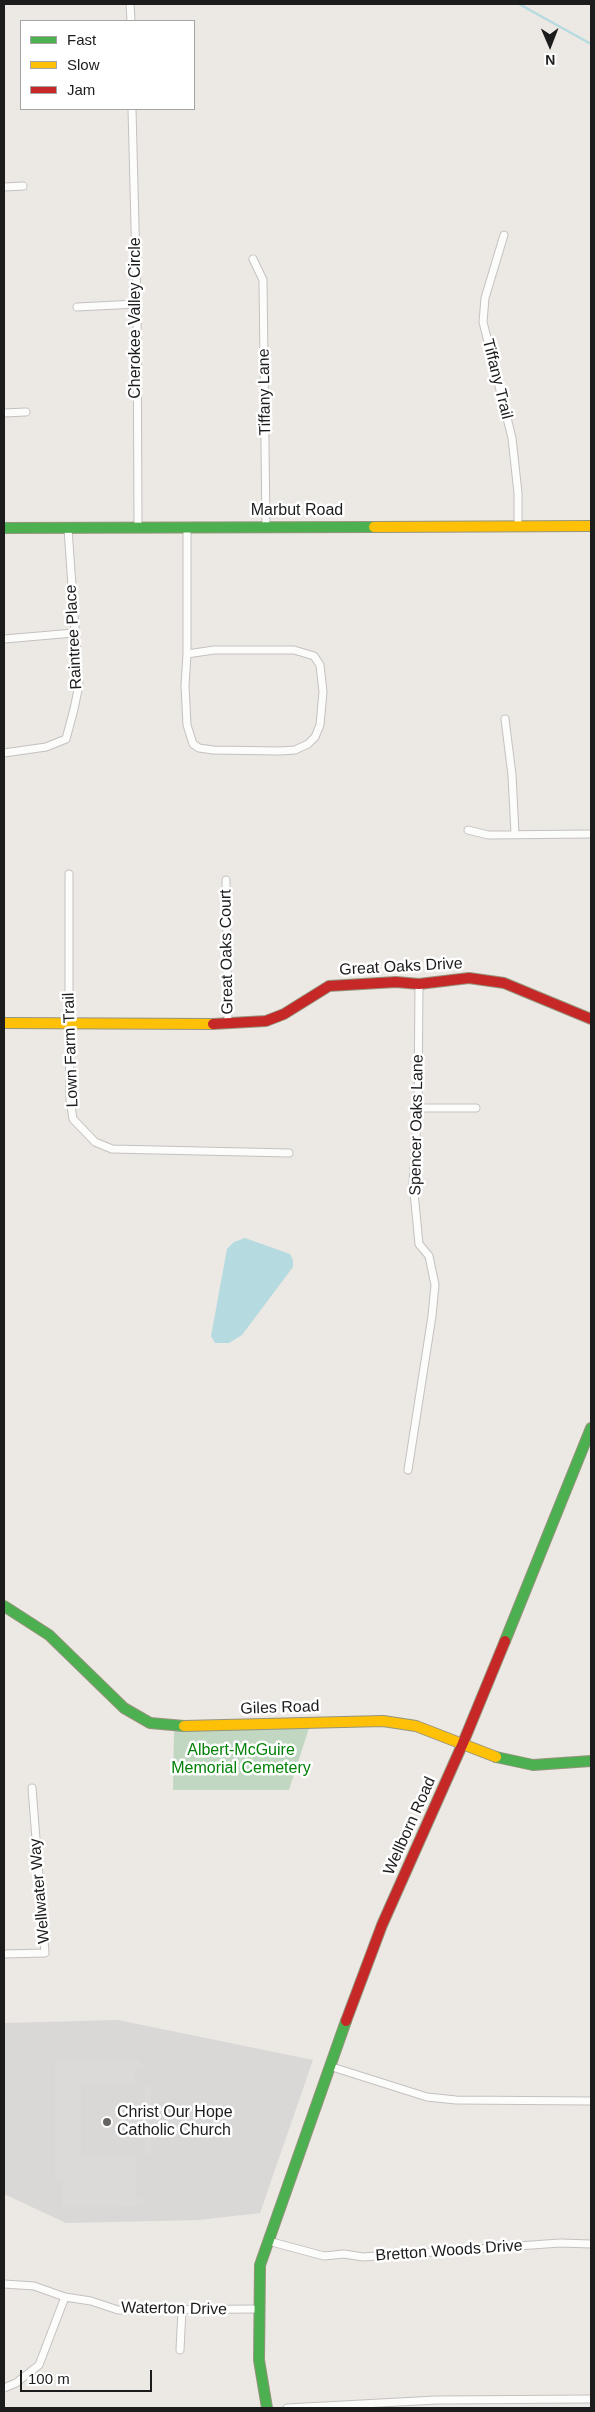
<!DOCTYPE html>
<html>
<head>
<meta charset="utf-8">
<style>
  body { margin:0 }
  #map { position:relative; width:595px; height:2412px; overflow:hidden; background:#ece8e4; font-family:Arial,sans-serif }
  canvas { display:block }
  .frame { position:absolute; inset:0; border:5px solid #1c1c1c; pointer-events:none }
  .legend { position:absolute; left:20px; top:20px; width:175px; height:90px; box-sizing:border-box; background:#fff; border:1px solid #a4a4a4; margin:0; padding:6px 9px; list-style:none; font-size:15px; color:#1c1c1c }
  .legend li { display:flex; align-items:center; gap:10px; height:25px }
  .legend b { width:25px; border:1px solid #a4a4a4 }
  .north { position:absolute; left:525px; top:20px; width:50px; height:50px; -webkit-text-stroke:4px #fff; paint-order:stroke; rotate:179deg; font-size:14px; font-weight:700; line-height:20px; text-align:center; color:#1c1c1c }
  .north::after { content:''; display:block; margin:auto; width:18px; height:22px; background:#1c1c1c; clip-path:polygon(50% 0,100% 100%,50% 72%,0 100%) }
  .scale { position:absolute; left:20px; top:2370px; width:132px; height:22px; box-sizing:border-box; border:2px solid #1c1c1c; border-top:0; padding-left:6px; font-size:15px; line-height:18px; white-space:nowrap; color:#1c1c1c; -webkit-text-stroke:4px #fff; paint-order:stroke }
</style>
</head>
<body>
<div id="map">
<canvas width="595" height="2412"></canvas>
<div class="frame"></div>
<ul class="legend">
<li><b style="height:6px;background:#4caf50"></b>Fast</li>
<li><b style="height:6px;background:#ffc107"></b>Slow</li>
<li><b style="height:6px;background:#c62828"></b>Jam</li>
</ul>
<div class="north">N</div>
<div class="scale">100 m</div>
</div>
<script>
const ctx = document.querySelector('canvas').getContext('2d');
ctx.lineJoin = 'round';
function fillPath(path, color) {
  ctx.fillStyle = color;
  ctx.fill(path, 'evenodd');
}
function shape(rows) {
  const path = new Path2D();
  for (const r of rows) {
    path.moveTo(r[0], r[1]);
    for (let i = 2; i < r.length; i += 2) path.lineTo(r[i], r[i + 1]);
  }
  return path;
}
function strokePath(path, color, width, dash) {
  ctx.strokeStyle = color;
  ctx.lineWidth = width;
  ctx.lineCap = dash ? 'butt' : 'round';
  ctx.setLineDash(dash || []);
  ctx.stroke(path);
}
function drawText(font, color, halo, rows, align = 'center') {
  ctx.font = font + ' Arial,sans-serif';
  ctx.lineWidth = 5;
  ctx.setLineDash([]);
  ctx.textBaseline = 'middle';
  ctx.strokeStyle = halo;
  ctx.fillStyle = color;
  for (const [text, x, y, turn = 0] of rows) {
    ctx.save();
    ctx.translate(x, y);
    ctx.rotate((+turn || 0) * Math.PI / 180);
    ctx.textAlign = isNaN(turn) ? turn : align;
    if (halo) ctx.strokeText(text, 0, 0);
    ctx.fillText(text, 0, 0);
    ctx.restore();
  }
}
fillPath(shape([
  [118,2020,313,2060,260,2213,199,2220,66,2223,4,2194,4,2023]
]), '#d9d8d6');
fillPath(shape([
  [309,1728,289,1790,173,1790,174,1731]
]), '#c2d7c1');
fillPath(shape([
  [138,2060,143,2067,134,2068,134,2084,81,2083,81,2157,136,2156,136,2198,143,2199,143,2206,62,2207,63,2182,55,2181,55,2061],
  [145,2086,151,2086,152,2154,145,2154]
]), '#dcdad8');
fillPath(shape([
  [245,1238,290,1254,293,1260,293,1267,242,1335,229,1343,215,1343,211,1336,227,1249,234,1242]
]), '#b5dbe1');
strokePath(shape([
  [519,4,591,44]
]), '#b5dbe1', 2.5);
const street = shape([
  [130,4,131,21],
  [132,109,137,304,138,527],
  [4,187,23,186],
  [504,235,485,298,483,322,512,438,518,493,518,525],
  [253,259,263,280,266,527],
  [77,307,137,304],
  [4,413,26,412],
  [187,527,187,654,185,686,187,725,193,744,199,748,213,750,280,751,295,750,308,744,315,737,320,725,323,692,320,665,314,656,294,650,214,650,187,654],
  [4,639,74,633],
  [505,719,512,775,515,834],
  [4,753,46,747,66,739,74,709,79,685,68,529],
  [468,830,488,835,591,834],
  [69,874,69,1023,70,1099,73,1119,95,1142,112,1149,289,1153],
  [226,880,228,1024],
  [418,1108,476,1108],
  [408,1470,432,1316,435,1285,429,1256,419,1244,413,1182,418,1108,419,984],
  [4,1954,45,1953,32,1788],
  [329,2066,427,2097,456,2100,591,2101],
  [268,2241,324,2256,344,2254,363,2257,560,2243,591,2244],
  [4,2284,34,2286,65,2297,91,2301,118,2310,258,2309],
  [180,2350,182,2310],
  [4,2388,16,2383,39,2365,65,2297],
  [287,2408,436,2400,591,2399]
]);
const fast = shape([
  [4,528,374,527],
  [4,1606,49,1635,124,1708,150,1723,184,1726],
  [505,1641,591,1428],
  [496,1757,533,1765,591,1761],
  [267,2408,259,2360,260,2265,346,2021]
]);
const slow = shape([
  [374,527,591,526],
  [4,1023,213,1024],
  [184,1726,383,1721,416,1726,496,1757]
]);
const jam = shape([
  [213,1024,266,1021,284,1014,329,986,396,982,419,984,469,978,504,983,591,1019],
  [346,2021,382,1925,463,1743,505,1641]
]);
strokePath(street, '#c4c2c0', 9);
strokePath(fast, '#95947c', 12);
strokePath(slow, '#95947c', 12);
strokePath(jam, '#95947c', 12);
strokePath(street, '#fcfcfb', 7);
strokePath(fast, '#4caf50', 10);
strokePath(slow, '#ffc107', 10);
strokePath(jam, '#c62828', 10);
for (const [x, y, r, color] of [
  [107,2122,5,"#656362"]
]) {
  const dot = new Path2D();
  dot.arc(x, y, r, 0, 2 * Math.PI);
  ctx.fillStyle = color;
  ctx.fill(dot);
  strokePath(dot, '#fff', 2);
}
drawText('16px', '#1c1c1c', '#fff', [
  ["Cherokee Valley Circle",136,318,-90],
  ["Tiffany Trail",497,379,76],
  ["Tiffany Lane",265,392,-91],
  ["Marbut Road",297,511],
  ["Raintree Place",74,637,-93],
  ["Great Oaks Court",227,952,-91],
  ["Great Oaks Drive",401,967,-3],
  ["Lown Farm Trail",71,1050,-92],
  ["Spencer Oaks Lane",417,1125,-89],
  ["Giles Road",280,1708,-2],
  ["Wellborn Road",410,1826,-66],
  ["Wellwater Way",40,1891,-95],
  ["Bretton Woods Drive",449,2251,-4],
  ["Waterton Drive",174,2309,1]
]);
drawText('16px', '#038207', '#fff', [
  ["Albert-McGuire",241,1751],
  ["Memorial Cemetery",241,1769]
]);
drawText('16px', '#1c1c1c', '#fff', [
  ["Christ Our Hope",117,2113],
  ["Catholic Church",117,2131]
], 'left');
</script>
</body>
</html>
